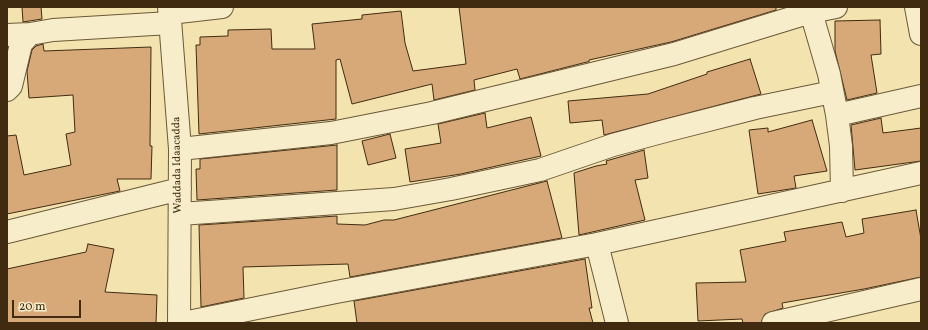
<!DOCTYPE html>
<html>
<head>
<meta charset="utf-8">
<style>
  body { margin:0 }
  #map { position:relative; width:928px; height:330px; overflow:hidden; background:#f2e3af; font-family:Vollkorn,serif }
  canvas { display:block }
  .frame { position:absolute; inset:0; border:8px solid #402b11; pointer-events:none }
  .scale { position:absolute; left:12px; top:300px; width:69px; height:18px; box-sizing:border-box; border:2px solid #402b11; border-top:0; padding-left:5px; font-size:12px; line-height:14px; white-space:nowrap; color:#402b11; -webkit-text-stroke:3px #f7edcb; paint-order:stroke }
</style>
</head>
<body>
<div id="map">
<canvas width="928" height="330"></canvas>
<div class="frame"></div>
<div class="scale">20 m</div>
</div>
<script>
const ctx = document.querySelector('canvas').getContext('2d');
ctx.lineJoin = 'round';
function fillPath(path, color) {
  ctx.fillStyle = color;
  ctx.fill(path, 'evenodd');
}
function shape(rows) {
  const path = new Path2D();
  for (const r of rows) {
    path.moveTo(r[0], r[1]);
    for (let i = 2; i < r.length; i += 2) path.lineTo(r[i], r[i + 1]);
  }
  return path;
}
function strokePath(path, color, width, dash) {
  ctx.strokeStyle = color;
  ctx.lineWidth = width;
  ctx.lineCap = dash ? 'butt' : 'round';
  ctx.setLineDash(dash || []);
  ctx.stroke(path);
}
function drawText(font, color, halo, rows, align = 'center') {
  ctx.font = font + ' Vollkorn,serif';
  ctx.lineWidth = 3;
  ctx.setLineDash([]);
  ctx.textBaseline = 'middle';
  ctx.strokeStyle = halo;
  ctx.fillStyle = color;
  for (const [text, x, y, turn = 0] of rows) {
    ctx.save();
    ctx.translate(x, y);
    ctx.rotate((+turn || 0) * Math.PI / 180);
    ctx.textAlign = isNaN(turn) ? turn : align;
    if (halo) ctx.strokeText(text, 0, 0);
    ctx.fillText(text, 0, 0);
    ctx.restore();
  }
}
const building = shape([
  [22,7,41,7,42,19,23,22,22,7],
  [459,7,776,7,776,10,671,42,589,60,589,62,587,62,520,79,517,69,474,80,475,90,434,100,432,84,352,104,340,59,336,60,336,119,199,134,196,45,200,45,200,37,228,36,228,30,271,29,272,49,315,49,312,24,362,19,362,15,401,11,405,43,413,71,466,64,459,7],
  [880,20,881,54,871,55,877,93,847,100,835,51,835,21,880,20],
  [43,44,44,51,151,47,150,146,152,146,151,179,117,179,120,191,7,214,7,136,16,135,24,175,71,165,66,134,75,132,73,95,29,98,27,71,32,50,36,46,43,44],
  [750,59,761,94,604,135,602,120,570,123,568,101,648,94,707,74,707,72,750,59],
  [485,113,487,128,531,117,541,156,461,174,410,182,405,149,441,143,438,124,485,113],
  [881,118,883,133,921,128,921,161,855,170,851,125,881,118],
  [812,120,827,171,794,176,796,188,758,194,749,130,768,128,768,132,812,120],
  [390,134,396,158,368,165,362,141,390,134],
  [337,145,337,190,197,200,196,169,200,169,200,159,337,145],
  [644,150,648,178,635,180,645,220,579,235,574,173,596,166,607,164,606,161,644,150],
  [547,181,562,238,350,277,348,264,243,267,244,298,201,307,199,225,337,216,337,224,365,225,384,220,394,220,547,181],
  [916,210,921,239,921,277,864,289,782,303,783,308,765,314,761,323,743,323,742,319,698,321,696,283,746,282,740,250,786,241,784,232,842,222,846,237,864,233,862,219,916,210],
  [88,244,114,249,105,292,157,295,156,323,7,323,7,269,86,252,88,244],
  [585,259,592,308,589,308,593,323,357,323,354,301,585,259]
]);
fillPath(building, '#d8a978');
strokePath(building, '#402b11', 1);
const minor = shape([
  [169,7,180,149,179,323],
  [916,7,921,34],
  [811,12,829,74,837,115,841,146,842,191],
  [170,13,222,7],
  [7,35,30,34,53,30,170,23],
  [7,90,11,86,21,44,30,34],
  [837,115,921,96],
  [180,149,331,133,432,113,674,54,811,12,836,7],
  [180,214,394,199,451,189,540,170,613,145,669,130,755,108,832,92],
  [7,232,180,189],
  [597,244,617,323],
  [183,323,336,292,597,244,921,173],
  [773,323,921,289]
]);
strokePath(minor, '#6c5938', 24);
strokePath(minor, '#f7edcb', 22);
drawText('11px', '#402b11', '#f7edcb', [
  ["Waddada Idaacadda",178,165,-91]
]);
</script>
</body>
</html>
